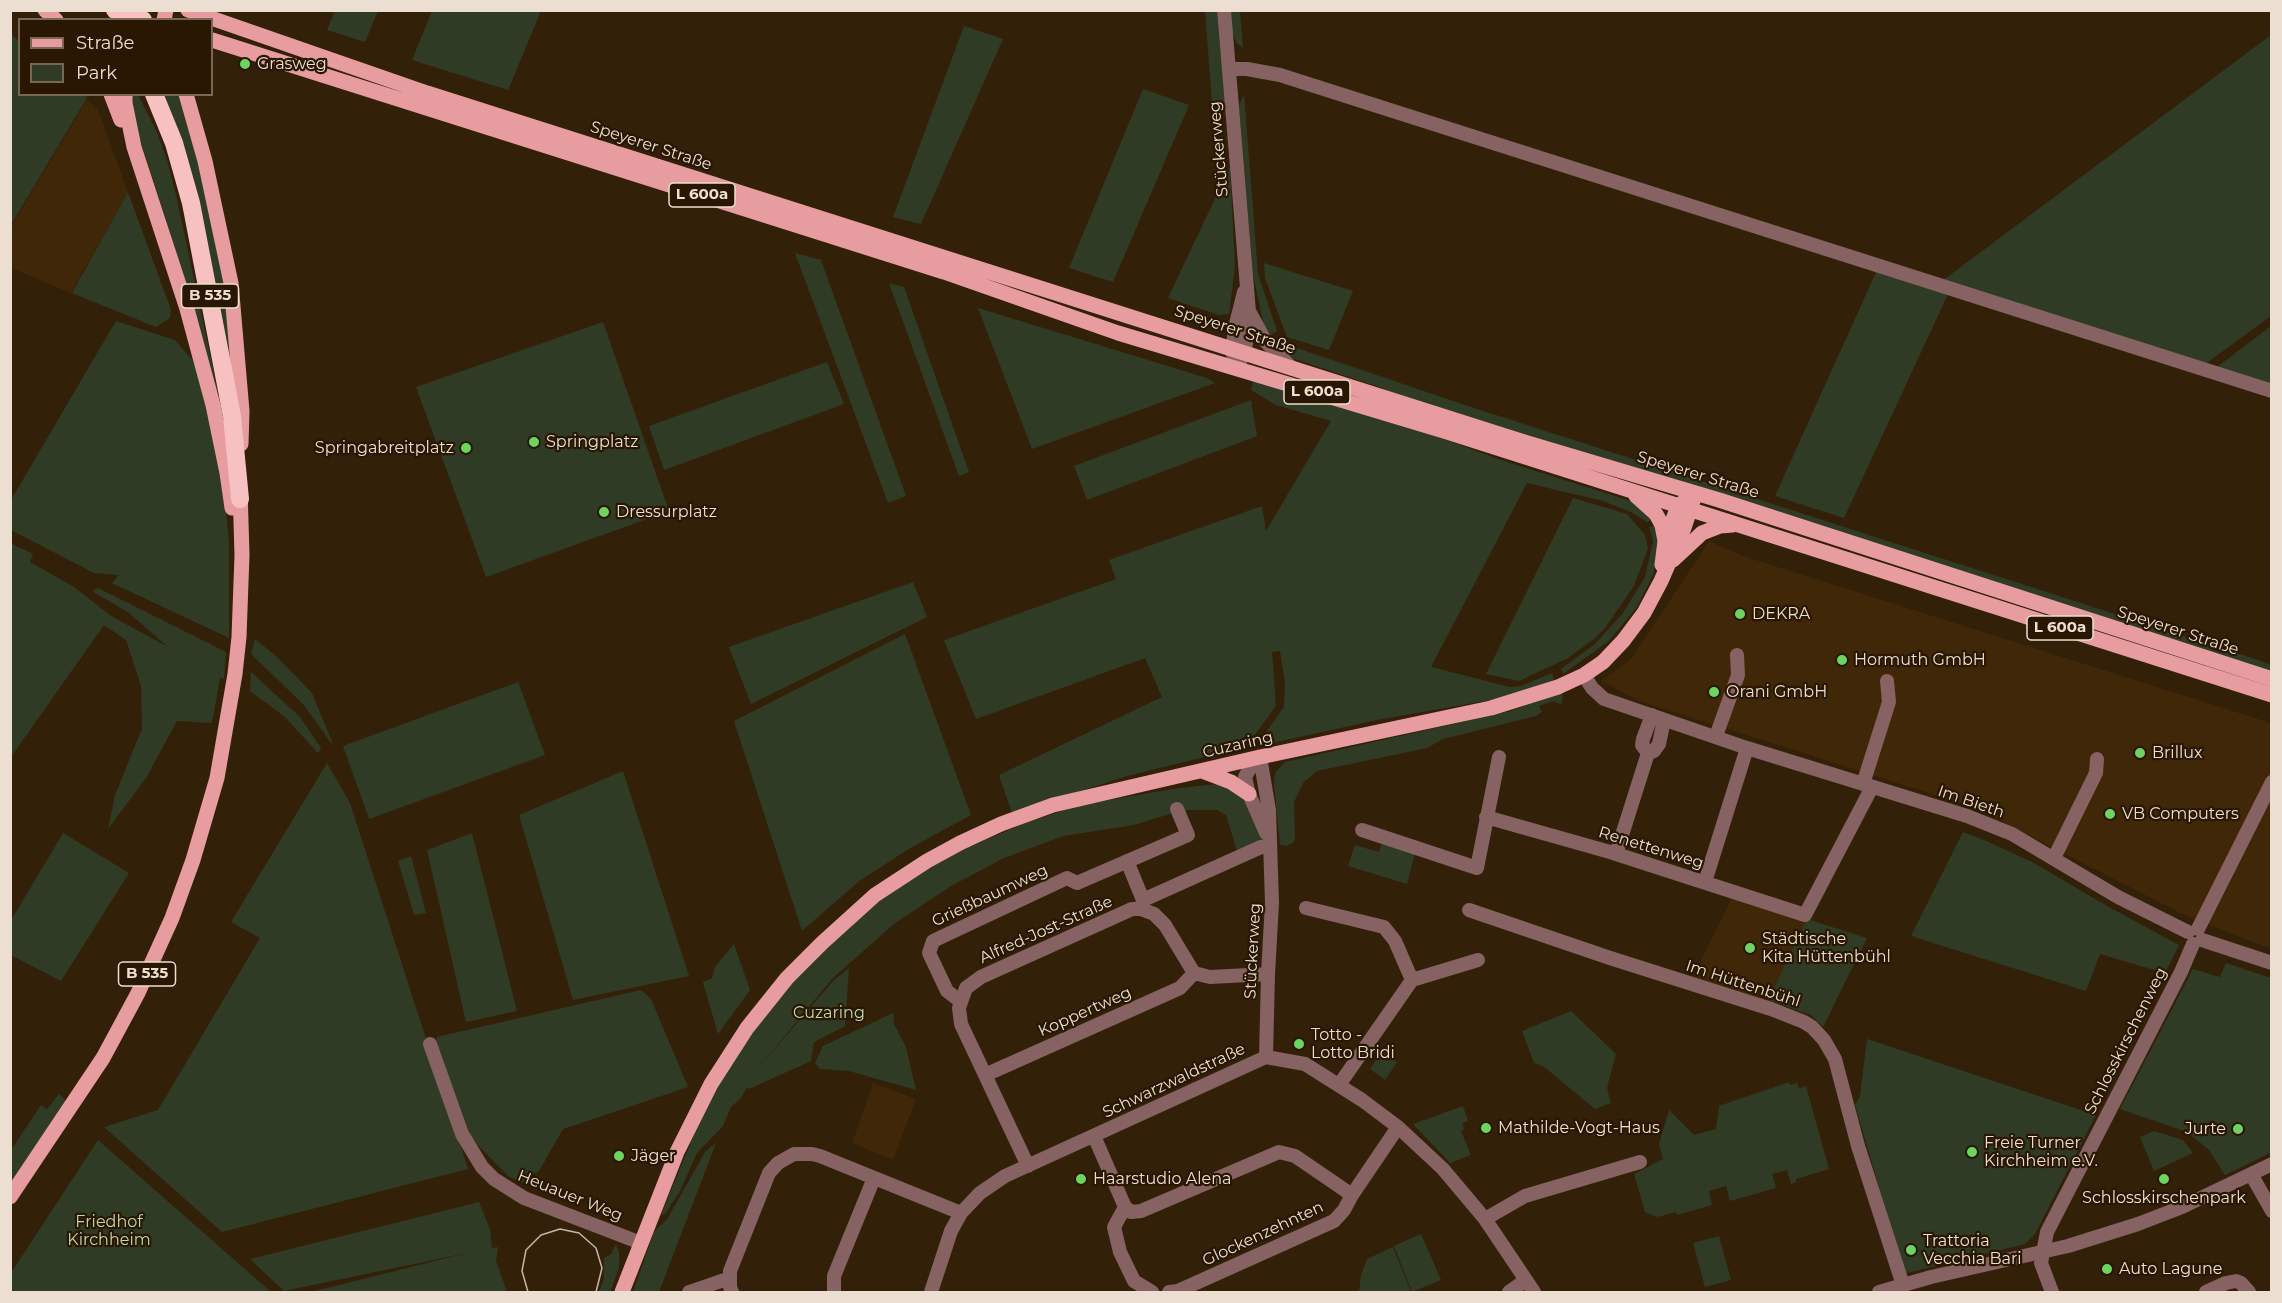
<!DOCTYPE html>
<html>
<head>
<meta charset="utf-8">
<style>
  body { margin:0 }
  #map { position:relative; width:2282px; height:1303px; overflow:hidden; background:#332009; font-family:Montserrat,sans-serif }
  canvas { display:block }
  .frame { position:absolute; inset:0; border:12px solid #ecdfd1; pointer-events:none }
  .legend { position:absolute; left:18px; top:18px; width:195px; height:78px; box-sizing:border-box; background:#291701; border:2px solid #776754; margin:0; padding:8px 10px; list-style:none; font-size:18px; color:#ecdfd1 }
  .legend li { display:flex; align-items:center; gap:12px; height:30px }
  .legend b { width:30px; border:2px solid #776754 }
</style>
</head>
<body>
<div id="map">
<canvas width="2282" height="1303"></canvas>
<div class="frame"></div>
<ul class="legend">
<li><b style="height:8px;background:#e79d9f"></b>Straße</li>
<li><b style="height:16px;background:#303b26"></b>Park</li>
</ul>
</div>
<script>
const ctx = document.querySelector('canvas').getContext('2d');
ctx.lineJoin = 'round';
function fillPath(path, color) {
  ctx.fillStyle = color;
  ctx.fill(path, 'evenodd');
}
function shape(rows) {
  const path = new Path2D();
  for (const r of rows) {
    path.moveTo(r[0], r[1]);
    for (let i = 2; i < r.length; i += 2) path.lineTo(r[i], r[i + 1]);
  }
  return path;
}
function strokePath(path, color, width, dash) {
  ctx.strokeStyle = color;
  ctx.lineWidth = width;
  ctx.lineCap = dash ? 'butt' : 'round';
  ctx.setLineDash(dash || []);
  ctx.stroke(path);
}
function drawText(font, color, halo, rows, align = 'center') {
  ctx.font = font + ' Montserrat,sans-serif';
  ctx.lineWidth = 4.5;
  ctx.setLineDash([]);
  ctx.textBaseline = 'middle';
  ctx.strokeStyle = halo;
  ctx.fillStyle = color;
  for (const [text, x, y, turn = 0] of rows) {
    ctx.save();
    ctx.translate(x, y);
    ctx.rotate((+turn || 0) * Math.PI / 180);
    ctx.textAlign = isNaN(turn) ? turn : align;
    if (halo) ctx.strokeText(text, 0, 0);
    ctx.fillText(text, 0, 0);
    ctx.restore();
  }
}
fillPath(shape([
  [87,100,98,110,128,192,71,293,11,268,11,227],
  [1709,541,1743,556,2271,723,2271,949,2184,915,1976,808,1639,701,1601,681,1631,659],
  [1733,896,1807,919,1768,1000,1693,977],
  [873,1083,916,1099,893,1160,852,1143]
]), '#3f2708');
fillPath(shape([
  [335,11,378,11,365,42,327,30],
  [432,11,541,11,508,90,412,60],
  [1205,11,1217,11,1225,103,1212,103],
  [1231,11,1240,11,1243,48,1237,43,1232,31],
  [964,26,1003,39,921,224,893,217],
  [11,34,19,41,20,94,86,94,87,98,11,225],
  [2271,35,2271,316,2204,365,1942,281],
  [1143,89,1189,105,1113,282,1069,268],
  [1244,94,1258,274,1277,331,1271,335,1264,325,1253,275,1239,106],
  [131,95,138,95,156,130,167,160,176,195,218,392,216,393,168,226,134,121],
  [163,95,181,95,215,230,226,298,235,388],
  [1230,167,1235,267,1229,314,1219,315,1168,298],
  [128,192,171,310,170,318,156,327,72,293],
  [795,253,821,260,906,496,888,503],
  [1264,263,1353,291,1329,350,1287,337,1265,278],
  [1877,270,1949,292,1844,518,1775,496],
  [889,283,904,287,969,472,959,476],
  [978,308,1207,378,1215,383,1032,449],
  [116,321,175,340,195,363,222,469,229,543,229,638,112,583,119,575,94,573,11,530,11,500],
  [603,322,669,511,486,577,416,387],
  [2271,326,2271,387,2213,370],
  [1276,341,1474,408,2258,660,2271,665,2271,674,1407,399,1379,387,1289,357,1271,342],
  [827,362,844,404,664,470,649,426],
  [1253,381,1425,432,1501,460,1634,502,1655,518,1647,522,1631,512,1603,501,1527,483,1431,667,1510,687,1521,686,1552,673,1554,680,1523,692,1496,699,1377,720,1272,743,1265,740,1268,729,1284,707,1285,683,1280,651,1272,652,1276,706,1251,740,1237,749,1127,776,1012,813,999,775,1162,697,1145,658,976,719,944,640,1116,579,1109,560,1262,506,1266,531,1331,421,1276,405,1251,390],
  [1251,400,1257,436,1087,500,1074,466],
  [1573,498,1627,514,1645,535,1648,548,1634,586,1605,628,1594,639,1568,658,1519,681,1486,674],
  [1658,525,1661,543,1653,575,1637,607,1609,641,1563,674,1561,669,1595,644,1623,613,1645,577,1653,541,1649,527],
  [10,543,33,554,30,562,74,587,111,616,168,647,129,613,92,591,98,588,226,652,224,679,220,678,212,723,177,721,146,778,108,829,115,795,142,729,141,686,126,640,104,625,11,757],
  [913,582,927,617,751,704,729,647],
  [905,634,971,815,907,850,858,882,802,931,734,721],
  [255,639,277,657,312,693,334,747,303,704,251,654],
  [251,672,300,717,321,748,318,753,285,717,250,691],
  [518,682,545,755,369,819,343,746],
  [1563,691,1562,703,1561,704,1553,701,1539,706,1542,712,1536,716,1443,739,1427,748,1317,771,1303,783,1294,802,1295,838,1294,842,1287,846,1280,845,1274,784,1275,773,1285,762,1511,711],
  [327,763,350,803,468,1169,222,1232,104,1127,158,1110,260,938,231,922],
  [623,771,689,976,573,1000,519,815],
  [1219,784,1229,787,1249,804,1267,844,1238,854,1226,815,1217,810,1183,810,1134,825,1063,836,1002,859,951,886,895,923,833,978,754,1073,834,980,849,968,845,1026,814,1042,811,1061,749,1089,747,1087,741,1098,731,1107,723,1126,697,1153,680,1191,665,1214,661,1215,703,1113,729,1065,782,991,854,919,892,891,944,858,1023,824,1079,805,1179,788],
  [1963,832,1984,840,2034,863,2107,906,2179,945,2165,973,2100,954,2086,991,1911,936],
  [63,833,129,873,61,981,11,955,10,922],
  [472,833,517,1011,466,1022,427,850],
  [1382,842,1415,853,1407,884,1348,866,1355,845,1379,852],
  [411,856,426,913,414,915,398,861],
  [1807,919,1867,938,1823,1027,1811,1015,1768,1000],
  [734,944,750,990,718,1034,703,982,712,978,715,967],
  [2226,963,2271,978,2272,1152,2225,1175,2209,1150,2187,1132,2120,1109,2193,969,2220,977],
  [641,990,651,999,688,1087,563,1129,539,1171,527,1177,522,1183,508,1176,473,1140,465,1128,436,1043,437,1037],
  [1571,1011,1616,1054,1607,1088,1611,1103,1595,1109,1543,1066,1534,1063,1522,1031],
  [893,1013,894,1024,906,1047,916,1090,849,1071,820,1069,815,1063,823,1046],
  [1867,1039,2096,1115,2035,1234,2025,1244,1907,1273,1903,1269,1855,1105,1860,1096],
  [1382,1051,1397,1062,1385,1080,1370,1069],
  [1789,1082,1790,1085,1797,1083,1799,1089,1806,1086,1829,1169,1796,1179,1796,1182,1791,1184,1787,1170,1772,1174,1776,1188,1730,1201,1726,1186,1709,1191,1712,1205,1677,1215,1676,1212,1658,1217,1645,1212,1634,1174,1663,1159,1659,1144,1669,1110,1694,1135,1716,1129,1719,1106],
  [59,1094,66,1101,11,1183,11,1150,41,1105,47,1109],
  [1463,1106,1468,1121,1462,1123,1464,1129,1461,1131,1471,1155,1450,1163,1413,1124],
  [2154,1131,2183,1140,2193,1153,2154,1171,2140,1137],
  [98,1140,271,1292,11,1292,11,1273],
  [716,1143,659,1292,633,1292,654,1232,668,1218,705,1152],
  [479,1202,490,1229,492,1248,498,1247,496,1261,507,1292,311,1292,467,1253,284,1291,250,1259],
  [1421,1234,1441,1280,1412,1292,1394,1246],
  [1719,1236,1731,1280,1705,1287,1693,1243],
  [616,1244,619,1253,619,1268,610,1292,599,1292,604,1279,604,1258,611,1254],
  [1393,1247,1411,1292,1359,1292,1361,1275,1367,1259]
]), '#303b26');
strokePath(shape([
  [1224,10,1249,312,1245,353,1239,363],
  [1229,69,1247,69,1280,75,2272,391],
  [1250,313,1266,342,1292,368],
  [1234,359,1232,349,1236,324,1244,292],
  [1584,675,1592,688,1604,699,1747,748,1967,816,2012,834,2118,897,2188,932],
  [1716,736,1738,675,1737,655],
  [1648,753,1642,745,1643,739,1652,715],
  [1260,757,1269,810,1272,903,1268,974,1266,1057],
  [1260,757,1250,768,1245,777,1249,794,1266,833],
  [1863,784,1889,702,1887,681],
  [1486,817,1610,852,1805,915,1872,787],
  [1362,830,1477,868,1499,757],
  [1616,854,1648,753,1654,751,1659,744,1664,720],
  [2054,858,2096,773,2097,759],
  [1127,861,1143,900,1142,906],
  [1705,882,1747,748],
  [1143,900,1261,847,1270,846],
  [1306,908,1384,927,1395,941,1412,980,1339,1085],
  [1469,910,1610,958,1771,1009,1804,1022,1812,1027,1824,1040,1835,1059,1858,1146,1903,1285],
  [2198,929,2272,782],
  [2202,940,2272,963],
  [1412,980,1478,960],
  [960,1001,947,991,929,953,933,941,1067,878,1077,883,1188,835,1177,809],
  [430,1044,462,1134,482,1167,494,1179,524,1198,641,1243],
  [985,1075,1180,988,1194,973],
  [1094,1136,1125,1207,1114,1227,1120,1252,1134,1281,1152,1292],
  [1028,1166,961,1024,959,1008,966,988,981,977,1132,909,1141,909,1154,914,1165,925,1194,973,1210,977,1268,974],
  [2251,1174,2272,1211],
  [1125,1207,1131,1212,1141,1211,1279,1152,1295,1156,1352,1195],
  [1485,1219,1525,1196,1640,1162],
  [689,1292,730,1278],
  [732,1292,730,1287,730,1271,769,1173,778,1163,794,1154,812,1154,820,1156,961,1213],
  [834,1292,834,1276,874,1178],
  [931,1292,951,1231,961,1213,980,1193,1005,1176,1266,1057,1305,1064,1362,1100,1398,1127,1443,1169,1485,1219,1534,1292],
  [1169,1292,1178,1291,1334,1221,1344,1210,1352,1195,1398,1127],
  [1509,1292,1526,1280],
  [1879,1292,1931,1277,2068,1246,2138,1224,2182,1207,2272,1164],
  [2052,1292,2041,1263,2047,1232,2181,972,2193,944],
  [2206,1292,2226,1283,2236,1281,2241,1283,2249,1292]
]), '#866262', 14);
strokePath(shape([
  [45,10,56,20],
  [188,10,427,93,1524,442,1719,500,2272,679],
  [164,20,166,10],
  [212,40,944,272,1118,333,1444,431,2272,695],
  [111,94,121,120],
  [125,94,125,103,134,147,187,309,213,405,227,473,232,508],
  [186,94,205,161,231,283,242,411,241,444],
  [1636,496,1656,514,1662,525,1665,541],
  [1673,560,1702,533,1720,526,1733,525],
  [1662,565,1665,541,1678,506,1686,500],
  [1202,771,1231,782,1249,794],
  [10,1197,103,1058,138,993,172,918,193,860,217,778,235,674,239,637,242,555,240,488],
  [622,1292,677,1152,711,1084,747,1028,787,978,822,943,875,895,927,861,960,843,1001,824,1053,805,1260,757,1491,708,1558,687,1584,675,1603,662,1623,641,1644,613,1661,581,1684,528,1693,501]
]), '#e79d9f', 15);
strokePath(shape([
  [115,10,143,20],
  [154,94,174,143,191,203,232,416,240,499]
]), '#f7c1c2', 18);
strokePath(shape([
  [528,1292,522,1271,526,1250,541,1235,560,1229,579,1233,596,1248,602,1268,596,1292]
]), '#c4b6a6', 1.5);
for (const [x, y, r, color] of [
  [245,64,6,"#6dd361"],
  [534,442,6,"#6dd361"],
  [466,448,6,"#6dd361"],
  [604,512,6,"#6dd361"],
  [1740,614,6,"#6dd361"],
  [1842,660,6,"#6dd361"],
  [1714,692,6,"#6dd361"],
  [2140,753,6,"#6dd361"],
  [2110,814,6,"#6dd361"],
  [1750,948,6,"#6dd361"],
  [1299,1044,6,"#6dd361"],
  [1486,1128,6,"#6dd361"],
  [2238,1129,6,"#6dd361"],
  [1972,1152,6,"#6dd361"],
  [619,1156,6,"#6dd361"],
  [1081,1179,6,"#6dd361"],
  [2164,1179,6,"#6dd361"],
  [1911,1250,6,"#6dd361"],
  [2107,1269,6,"#6dd361"]
]) {
  const dot = new Path2D();
  dot.arc(x, y, r, 0, 2 * Math.PI);
  ctx.fillStyle = color;
  ctx.fill(dot);
  strokePath(dot, '#291701', 2);
}
for (const [x, y, w] of [
  [702,195,66],
  [210,296,57],
  [1317,392,66],
  [2060,628,66],
  [147,974,57]
]) {
  const box = new Path2D();
  box.roundRect(x - w / 2, y - 12, w, 24, 4.5);
  ctx.fillStyle = '#291701';
  ctx.fill(box);
  strokePath(box, '#ecdfd1', 1.5);
}
drawText('bold 15px', '#ecdfd1', null, [
  ["L 600a",702,195],
  ["B 535",210,296],
  ["L 600a",1317,392],
  ["L 600a",2060,628],
  ["B 535",147,974]
]);
drawText('16px', '#ecdfd1', '#291701', [
  ["Grasweg",257,64],
  ["Springplatz",546,442],
  ["Springabreitplatz",454,448,"right"],
  ["Dressurplatz",616,512],
  ["DEKRA",1752,614],
  ["Hormuth GmbH",1854,660],
  ["Orani GmbH",1726,692],
  ["Brillux",2152,753],
  ["VB Computers",2122,814],
  ["Städtische",1762,939],
  ["Kita Hüttenbühl",1762,957],
  ["Totto -",1311,1035],
  ["Lotto Bridi",1311,1053],
  ["Mathilde-Vogt-Haus",1498,1128],
  ["Jurte",2226,1129,"right"],
  ["Freie Turner",1984,1143],
  ["Kirchheim e.V.",1984,1161],
  ["Jäger",631,1156],
  ["Haarstudio Alena",1093,1179],
  ["Schlosskirschenpark",2164,1198,"center"],
  ["Trattoria",1923,1241],
  ["Vecchia Bari",1923,1259],
  ["Auto Lagune",2119,1269]
], 'left');
drawText('16px', '#ecdfd1', '#291701', [
  ["Speyerer Straße",651,146,18],
  ["Stückerweg",1219,149,-95],
  ["Speyerer Straße",1235,330,18],
  ["Speyerer Straße",1698,475,17],
  ["Speyerer Straße",2178,631,18],
  ["Cuzaring",1238,745,-13],
  ["Im Bieth",1971,802,19],
  ["Renettenweg",1651,848,17],
  ["Grießbaumweg",990,896,-25],
  ["Alfred-Jost-Straße",1046,930,-24],
  ["Stückerweg",1253,951,-87],
  ["Im Hüttenbühl",1743,984,18],
  ["Koppertweg",1085,1012,-24],
  ["Schlosskirschenweg",2126,1041,-63],
  ["Schwarzwaldstraße",1174,1081,-25],
  ["Heuauer Weg",570,1196,22],
  ["Glockenzehnten",1263,1234,-25]
]);
drawText('16px', '#bedaa7', '#291701', [
  ["Cuzaring",829,1013],
  ["Friedhof",109,1222],
  ["Kirchheim",109,1240]
]);
</script>
</body>
</html>
